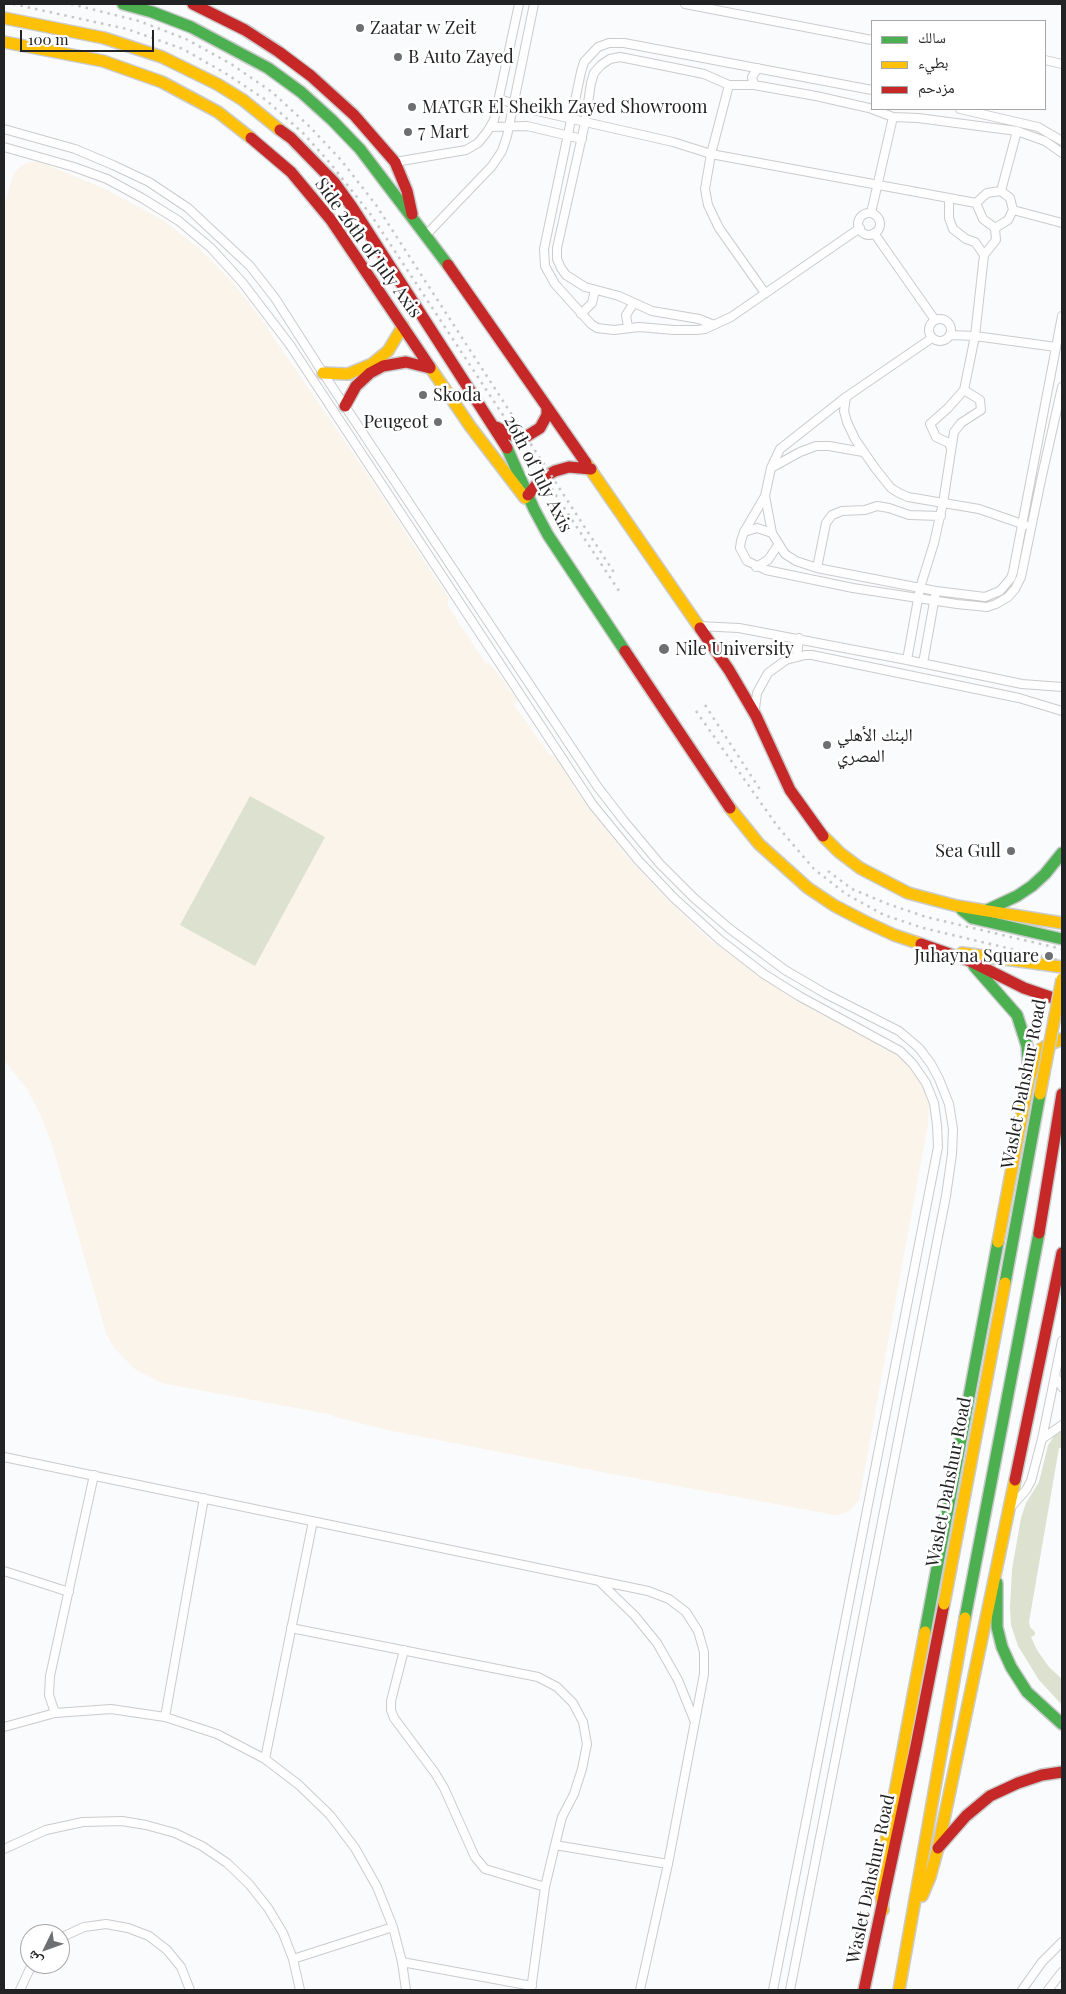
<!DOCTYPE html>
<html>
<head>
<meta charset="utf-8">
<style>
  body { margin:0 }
  #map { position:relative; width:1066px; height:1994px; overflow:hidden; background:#fafbfd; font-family:"Playfair Display","Noto Naskh Arabic",serif }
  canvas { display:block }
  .frame { position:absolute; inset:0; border:5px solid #222324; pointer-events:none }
  .legend { position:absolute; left:871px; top:20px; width:175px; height:90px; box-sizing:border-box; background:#fff; border:1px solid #a7a7a7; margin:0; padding:6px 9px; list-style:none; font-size:15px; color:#222324 }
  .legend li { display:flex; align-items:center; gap:10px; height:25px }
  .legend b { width:25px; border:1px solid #a7a7a7 }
  .north { position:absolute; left:20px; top:1924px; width:50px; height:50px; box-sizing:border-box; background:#fff; border:1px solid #a7a7a7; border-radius:50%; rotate:228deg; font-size:14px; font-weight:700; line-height:20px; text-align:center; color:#222324 }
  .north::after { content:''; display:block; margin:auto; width:18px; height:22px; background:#6e6f70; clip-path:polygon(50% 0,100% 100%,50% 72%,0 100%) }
  .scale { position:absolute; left:20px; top:30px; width:134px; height:22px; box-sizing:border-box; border:2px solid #222324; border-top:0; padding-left:6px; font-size:15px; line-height:18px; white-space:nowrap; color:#222324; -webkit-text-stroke:4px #fff; paint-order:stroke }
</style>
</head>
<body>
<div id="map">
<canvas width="1066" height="1994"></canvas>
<div class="frame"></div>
<ul class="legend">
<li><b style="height:6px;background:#4caf50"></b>سالك</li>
<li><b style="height:6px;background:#ffc107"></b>بطيء</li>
<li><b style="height:6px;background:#c62828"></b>مزدحم</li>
</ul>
<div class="north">ش</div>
<div class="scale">100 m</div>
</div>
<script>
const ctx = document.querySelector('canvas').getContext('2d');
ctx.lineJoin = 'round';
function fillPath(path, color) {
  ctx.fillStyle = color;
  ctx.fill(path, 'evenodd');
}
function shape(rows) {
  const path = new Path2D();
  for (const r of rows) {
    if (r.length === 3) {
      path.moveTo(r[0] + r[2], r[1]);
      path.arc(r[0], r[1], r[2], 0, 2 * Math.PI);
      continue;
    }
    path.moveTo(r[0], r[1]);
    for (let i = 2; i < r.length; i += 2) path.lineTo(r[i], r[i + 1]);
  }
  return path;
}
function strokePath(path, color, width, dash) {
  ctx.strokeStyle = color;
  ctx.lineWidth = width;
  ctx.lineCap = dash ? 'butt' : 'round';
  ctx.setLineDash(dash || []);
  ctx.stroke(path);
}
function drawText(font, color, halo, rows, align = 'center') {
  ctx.font = font + ' "Playfair Display","Noto Naskh Arabic",serif';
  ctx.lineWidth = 5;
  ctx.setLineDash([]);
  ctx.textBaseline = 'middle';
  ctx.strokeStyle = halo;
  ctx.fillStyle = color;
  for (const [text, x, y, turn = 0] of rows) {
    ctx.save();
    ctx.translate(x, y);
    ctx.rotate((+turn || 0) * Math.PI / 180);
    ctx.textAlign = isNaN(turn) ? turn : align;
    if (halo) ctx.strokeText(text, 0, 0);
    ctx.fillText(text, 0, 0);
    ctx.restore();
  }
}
fillPath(shape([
  [28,162,37,162,50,166,105,189,163,220,201,250,233,283,257,313,370,478,434,576,448,597,448,606,486,664,489,662,518,701,514,705,550,755,554,756,572,779,573,786,624,853,660,892,709,939,755,973,817,1012,895,1052,913,1071,920,1082,927,1096,929,1106,928,1124,859,1500,849,1511,843,1514,835,1515,607,1473,392,1431,334,1417,334,1415,161,1383,135,1369,114,1348,106,1333,52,1145,41,1116,27,1089,4,1060,4,206,13,175,19,167]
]), '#fbf4ea');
fillPath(shape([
  [250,796,325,837,255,966,180,925],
  [1062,1429,1062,1448,1059,1448,1029,1622,1030,1627,1035,1632,1035,1635,1031,1637,1037,1650,1049,1667,1062,1679,1062,1705,1039,1680,1018,1646,1011,1625,1010,1607,1012,1569,1021,1518,1026,1503,1039,1482,1048,1445,1055,1435]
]), '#dce2cf');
const street = shape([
  [685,4,872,40],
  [1045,60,1062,64],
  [729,85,711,154,705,189,708,205,719,228,765,293],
  [754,85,752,77,758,68],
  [499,99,537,111,673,142,711,154,976,203],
  [960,109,1038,127,1062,141],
  [491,127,527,126,582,139],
  [4,129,75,149,113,165,149,182,188,208,250,266,275,298,323,373,597,786,624,821,660,864,694,898,730,929,785,970,826,994,899,1031,919,1048,931,1064,939,1079,949,1104,953,1129,952,1154,946,1196,790,1990],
  [4,147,74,167,107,179,142,198,179,221,211,248,242,282,290,345,593,805,638,860,674,898,720,940,764,974,799,996,900,1051,913,1064,926,1083,934,1103,937,1125,938,1147,773,1990],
  [395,162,466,150,478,143,487,132,494,120,519,4],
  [1001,191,1010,198,1013,210,1008,220,995,228,983,219,976,203,987,193,1001,191],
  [1001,191,1017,131],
  [949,198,949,218,953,229,966,239,975,242,984,255],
  [1013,210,1062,223],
  [871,213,893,117],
  [869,224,11],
  [860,228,731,317,705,329,697,330,674,330,639,327,614,330,597,328,591,324,555,284,545,266,544,249,581,72,584,62,598,47,609,43,624,43,872,90],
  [874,233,935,320],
  [426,235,492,166,502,151,507,136,534,4],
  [581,314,592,303,595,290],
  [940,330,11],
  [714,325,699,319,652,311,619,296,585,287,566,275,561,268,557,259,557,248,585,123,591,83,594,73,601,65,610,59,620,57,670,67,704,74,729,85,754,85,816,96,869,108,893,117,918,118,1017,131,1045,141,1062,153],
  [628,327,626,315,634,303],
  [950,335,975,336,1056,347],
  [932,338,846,397,780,449,771,468,765,496,744,532,741,541,740,548,747,561,766,570,853,588,957,604,987,607,996,604,1008,597,1015,589,1021,577,1041,480,1062,387],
  [964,390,975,336,984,255,996,240,995,228],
  [846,397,844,411,847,422,855,439,875,468,891,488,899,493,908,497,979,509,1025,525],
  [771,468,800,452,816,446,829,446,863,452],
  [765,496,772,533,785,554,796,561,817,568,936,591,985,597,1000,591,1011,578,1013,572,1062,316],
  [744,532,757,528,772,533],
  [756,567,768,560,778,545],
  [817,568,826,523,832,515,842,511,865,510,877,506,889,508,909,515,941,516],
  [699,626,739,628,907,660,1022,684,1062,687],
  [797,656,799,638],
  [907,660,920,588,934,543,943,503,954,432,961,423,981,410,980,400,964,390,948,408,930,424,936,437,949,443,951,449],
  [923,663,936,591],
  [755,709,757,693,768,673,786,660,805,655,812,655,1019,698,1062,711],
  [1055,1376,1062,1387],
  [1042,1439,1062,1425],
  [4,1457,648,1591,669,1599,686,1612,698,1631,704,1652,704,1674,668,1864,640,1990],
  [1010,1508,1026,1490,1031,1481,1042,1439,1062,1341],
  [4,1571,69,1592],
  [599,1581,635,1616,657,1643,678,1680,695,1722],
  [291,1628,538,1677,557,1687,573,1703,583,1722,587,1744,582,1769,574,1794,562,1817,555,1845,545,1887,531,1990],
  [404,1650,391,1701,391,1710,394,1718,435,1773,444,1788,475,1857,485,1869,545,1887],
  [55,1713,49,1695,50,1676,94,1475],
  [165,1717,204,1498],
  [4,1727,55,1713,111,1709,165,1717,217,1734,265,1759,299,1785,330,1815,355,1848,377,1887,393,1927,402,1962,406,1990],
  [265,1759,313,1521],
  [555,1845,668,1864],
  [4,1849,46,1830,83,1822,122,1821,146,1825,175,1833,202,1846,227,1863,249,1884,268,1908,283,1933,293,1959,300,1990],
  [60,1938,84,1927,106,1924,128,1928,149,1936,167,1950,181,1967,190,1990],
  [293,1959,393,1927],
  [402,1962,532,1986],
  [20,1990,32,1964],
  [1022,1990,1042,1962,1062,1942],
  [1048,1990,1062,1972]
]);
const fast = shape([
  [123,4,152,12,191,27,268,68,301,92,332,120,360,149,448,265],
  [507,448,534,509,548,535,625,651],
  [962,910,972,918,1062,939],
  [987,910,1017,896,1032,886,1045,874,1062,853],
  [974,966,1017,1015,1027,1046,1029,1078],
  [997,1583,997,1627,1002,1647,1011,1667,1027,1692,1062,1724],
  [965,1618,1039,1233],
  [925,1632,998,1242]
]);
const slow = shape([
  [4,18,104,38,162,57,217,84,243,100,280,130],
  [4,42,103,61,162,82,218,112,251,138],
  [430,367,470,426,525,498],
  [323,373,348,374,372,364,388,351,403,326],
  [586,463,700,628],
  [730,808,759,844,808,888,835,906,864,921,894,935,921,944],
  [823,836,839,852,860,868,908,893,957,906,1062,923],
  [962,953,1062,967],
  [998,1242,1029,1078,1042,1048,1062,1039],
  [922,1896,930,1877,938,1848,1015,1480],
  [883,1910,879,1878,925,1632],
  [899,1990,965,1618]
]);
const jam = shape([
  [193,4,245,30,279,52,311,76,354,115,395,162,407,191,412,214],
  [280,130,291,138,334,182,352,207,507,448],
  [251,138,291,172,331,220,430,367],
  [448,265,586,463],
  [345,406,356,386,370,373,383,366,406,362,430,368],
  [496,427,512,435,527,436,540,428,547,415,547,407],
  [528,495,542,478,555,471,569,467,591,469],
  [700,628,729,670,756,716,790,790,823,836],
  [625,651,730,808],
  [921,944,970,961,1024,988,1062,1001],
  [1039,1233,1062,1094],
  [1015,1480,1062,1253],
  [938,1848,966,1816,990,1796,1018,1783,1042,1775,1062,1772],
  [864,1990,916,1746,944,1604]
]);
strokePath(street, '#cacbcd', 10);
strokePath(fast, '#cacbcd', 14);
strokePath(slow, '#cacbcd', 14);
strokePath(jam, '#cacbcd', 14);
strokePath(street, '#fefeff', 8);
strokePath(fast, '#4caf50', 11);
strokePath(slow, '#ffc107', 11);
strokePath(jam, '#c62828', 11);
strokePath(shape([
  [13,4,127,29,183,49,225,73,266,100,303,133,330,163,371,215,621,594],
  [71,4,139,21,186,39,231,64,272,92,310,127,341,160,376,205,615,574],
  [705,705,761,791],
  [696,711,778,827,814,869,846,894,884,915,923,928,1062,961],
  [828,871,852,889,888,904,926,917,1062,949]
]), '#c7c7c7', 2.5, [2.5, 5]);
const fastBridge = shape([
  [1005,1283,1040,1094]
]);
const slowBridge = shape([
  [1040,1094,1062,979],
  [944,1604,1005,1283]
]);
strokePath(fastBridge, '#cacbcd', 14, []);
strokePath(slowBridge, '#cacbcd', 14, []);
strokePath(fastBridge, '#4caf50', 11);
strokePath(slowBridge, '#ffc107', 11);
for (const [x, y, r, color] of [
  [360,28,5,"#6e6f70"],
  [398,57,5,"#6e6f70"],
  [412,107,5,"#6e6f70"],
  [408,132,5,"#6e6f70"],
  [423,395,5,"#6e6f70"],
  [438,422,5,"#6e6f70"],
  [664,649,6,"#6e6f70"],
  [827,745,5,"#6e6f70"],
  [1011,851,5,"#6e6f70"],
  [1049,956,5,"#6e6f70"]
]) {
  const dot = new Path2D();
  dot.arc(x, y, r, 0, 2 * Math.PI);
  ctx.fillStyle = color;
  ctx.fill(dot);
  strokePath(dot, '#fff', 2);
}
drawText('18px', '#222324', '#fff', [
  ["Zaatar w Zeit",370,28],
  ["B Auto Zayed",408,57],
  ["MATGR El Sheikh Zayed Showroom",422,107],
  ["7 Mart",418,132],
  ["Skoda",433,395],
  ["Peugeot",428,422,"right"],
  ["Nile University",675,649],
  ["البنك الأهلي",837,735],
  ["المصري",837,756],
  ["Sea Gull",1001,851,"right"],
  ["Juhayna Square",1039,956,"right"]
], 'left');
drawText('18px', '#222324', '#fff', [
  ["Side 26th of July Axis",368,248,54],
  ["26th of July Axis",538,474,63],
  ["Waslet Dahshur Road",1024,1084,-79],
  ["Waslet Dahshur Road",949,1482,-79],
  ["Waslet Dahshur Road",871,1879,-78]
]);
</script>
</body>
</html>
